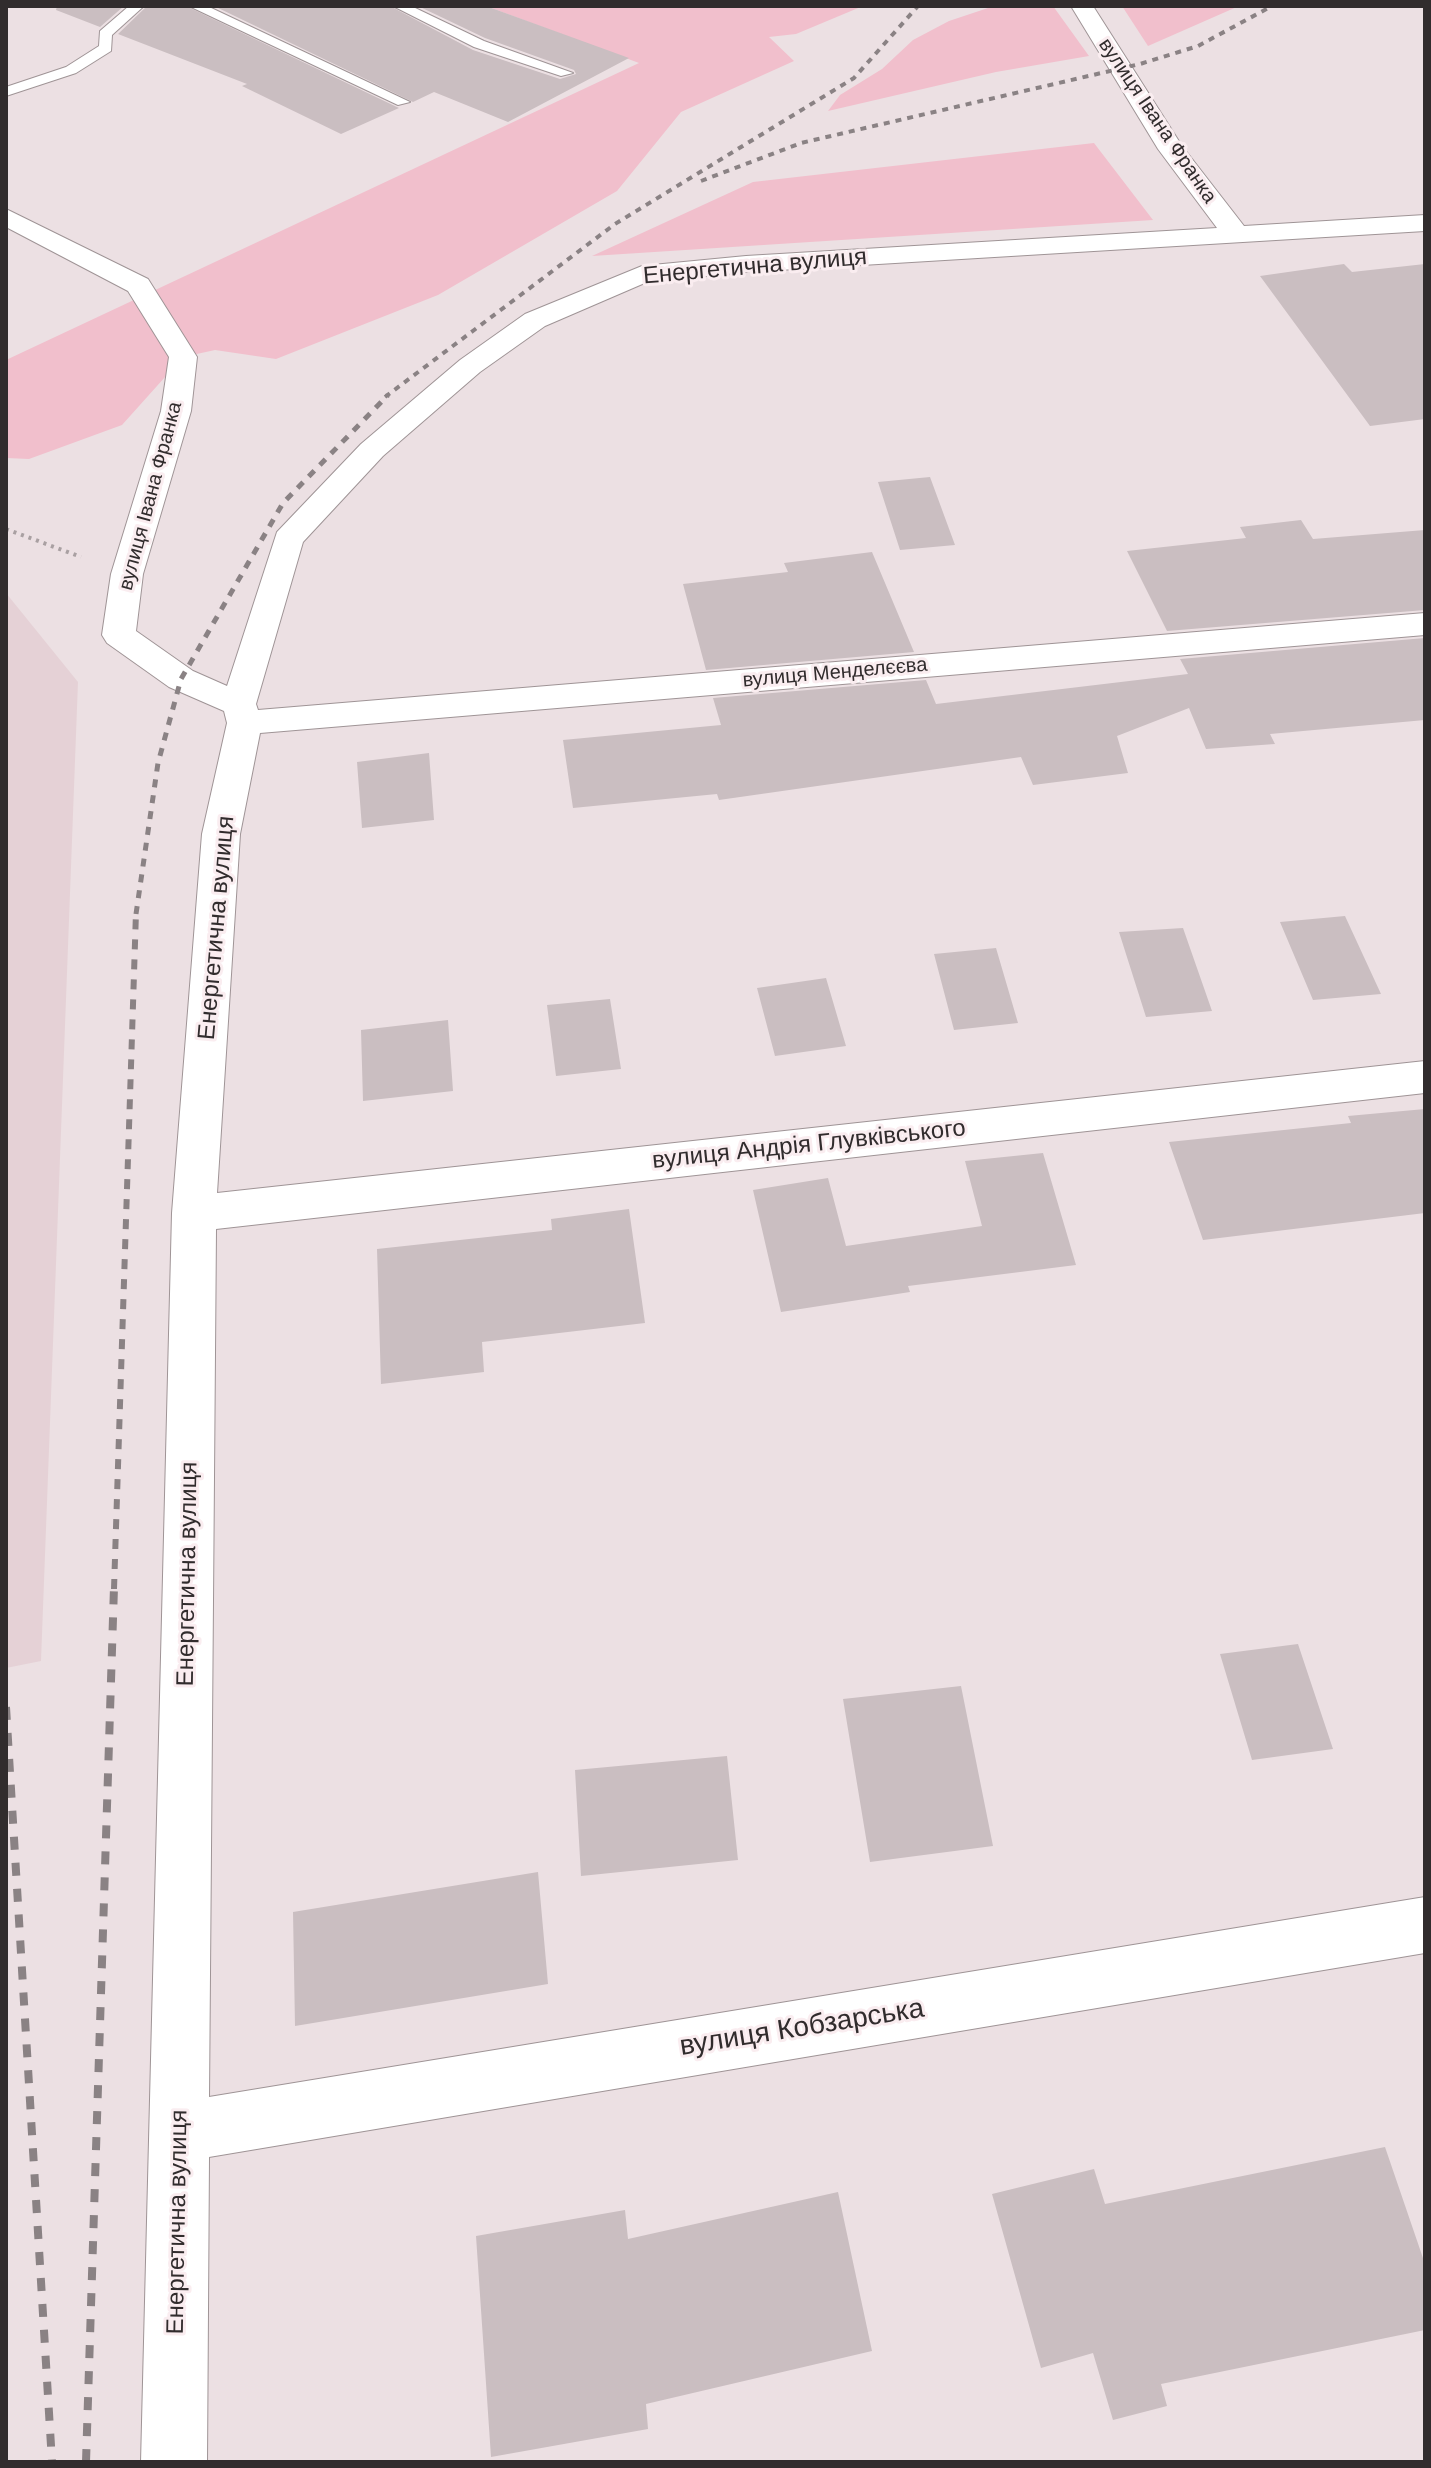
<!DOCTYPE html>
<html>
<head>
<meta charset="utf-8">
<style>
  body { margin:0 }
  #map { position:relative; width:1431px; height:2468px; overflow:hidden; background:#ece0e3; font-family:Arial,sans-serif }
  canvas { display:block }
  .frame { position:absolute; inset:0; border:8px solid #312c2d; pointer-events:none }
</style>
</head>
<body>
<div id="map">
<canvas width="1431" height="2468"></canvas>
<div class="frame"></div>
</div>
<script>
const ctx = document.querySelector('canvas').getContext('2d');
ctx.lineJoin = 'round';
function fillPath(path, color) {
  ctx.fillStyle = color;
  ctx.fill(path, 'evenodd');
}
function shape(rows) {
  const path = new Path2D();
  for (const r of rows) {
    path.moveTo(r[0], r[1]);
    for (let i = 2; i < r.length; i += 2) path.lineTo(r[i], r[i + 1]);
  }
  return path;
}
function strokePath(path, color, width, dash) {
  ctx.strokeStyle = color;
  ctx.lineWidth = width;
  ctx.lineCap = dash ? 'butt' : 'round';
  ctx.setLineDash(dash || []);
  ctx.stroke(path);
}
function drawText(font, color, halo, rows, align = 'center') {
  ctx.font = font + ' Arial,sans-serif';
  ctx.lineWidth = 6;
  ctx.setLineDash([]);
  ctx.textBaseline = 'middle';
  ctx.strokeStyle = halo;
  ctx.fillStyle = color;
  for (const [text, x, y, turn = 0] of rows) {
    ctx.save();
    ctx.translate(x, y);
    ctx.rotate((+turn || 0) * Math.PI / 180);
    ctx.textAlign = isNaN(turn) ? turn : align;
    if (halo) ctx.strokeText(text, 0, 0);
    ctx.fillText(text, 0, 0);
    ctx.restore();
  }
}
fillPath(shape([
  [6,593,78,682,41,1661,6,1668]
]), '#e5d1d6');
fillPath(shape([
  [486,6,863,6,796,34,769,37,794,61,681,112,617,191,438,295,276,359,215,350,183,357,122,425,29,459,6,458,6,360,639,63],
  [994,6,1053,6,1089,56,996,72,828,111,840,95,882,69,913,40,949,21],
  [1122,6,1239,6,1148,46],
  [1094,143,1153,220,592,256,753,182]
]), '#f1bfcc');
fillPath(shape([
  [57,6,124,6,100,27,56,10],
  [147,6,186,6,399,108,341,134,242,86,247,84,118,34],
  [214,6,390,6,473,50,560,79,576,74,574,70,485,38,418,6,486,6,629,58,508,122,434,92,413,102],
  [1344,264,1352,272,1425,264,1425,419,1370,426,1260,276],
  [930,477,955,545,900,550,878,482],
  [1301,520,1313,539,1425,530,1425,610,1167,631,1127,551,1246,538,1240,527],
  [872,552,914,652,706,670,683,584,788,572,784,563],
  [1425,638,1425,720,1270,734,1275,744,1206,749,1189,708,1117,736,1128,773,1033,785,1021,757,719,800,717,794,573,808,563,740,721,725,713,698,926,680,936,704,1188,674,1180,659],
  [429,753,434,820,362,828,357,762],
  [1345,916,1381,994,1313,1000,1280,922],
  [1183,928,1212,1011,1146,1017,1119,932],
  [996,948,1018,1023,954,1030,934,954],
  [826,978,846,1046,775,1056,757,988],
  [610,999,621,1069,556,1076,547,1005],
  [448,1020,453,1091,363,1101,361,1030],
  [1425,1109,1425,1213,1203,1240,1169,1142,1351,1123,1348,1116],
  [1043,1153,1076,1265,908,1286,910,1292,781,1312,753,1190,828,1178,846,1246,982,1226,965,1161],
  [629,1209,645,1323,482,1342,484,1372,381,1384,377,1249,552,1230,551,1219],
  [1298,1644,1333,1749,1252,1760,1220,1654],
  [961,1686,993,1846,870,1862,843,1699],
  [727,1756,738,1860,581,1876,575,1770],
  [538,1872,548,1984,295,2026,293,1912],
  [1385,2147,1425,2264,1425,2330,1161,2384,1167,2406,1113,2420,1093,2353,1041,2368,992,2194,1094,2169,1105,2204],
  [838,2192,872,2351,646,2404,648,2429,491,2457,476,2236,625,2210,628,2239]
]), '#cabec1');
const service = shape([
  [129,6,144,6,112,35,111,51,76,73,6,96,6,87,66,67,99,46,100,31,129,6],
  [189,6,207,6,410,102,398,105,189,6],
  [393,6,411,6,484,41,573,73,561,76,474,47,393,6]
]);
const minor = shape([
  [1071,6,1093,6,1182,146,1244,226,1425,215,1425,231,746,272,647,282,545,326,480,372,383,456,303,542,256,704,258,710,1425,613,1425,635,260,733,240,834,217,1193,1425,1061,1425,1093,216,1229,209,2097,1425,1897,1425,1953,209,2157,207,2462,141,2462,172,1213,202,834,227,723,224,711,169,687,107,643,102,635,111,574,161,411,169,357,128,291,6,227,6,209,148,279,197,357,191,411,143,574,136,631,193,671,227,686,277,532,361,444,460,360,525,314,642,266,746,256,1217,228,1158,149,1071,6]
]);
strokePath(service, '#9f9496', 2);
strokePath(minor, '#9f9496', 2);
strokePath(shape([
  [6,529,81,557]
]), '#a9a0a2', 4, [3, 5]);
fillPath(service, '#fff');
fillPath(minor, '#fff');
strokePath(shape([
  [701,181,801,143,1140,64,1198,46,1272,6],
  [385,397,615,224,854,78,918,6]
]), '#8a8284', 4, [6, 6]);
strokePath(shape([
  [136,914,158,763,181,679,283,503,388,395]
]), '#8a8284', 5, [8, 8]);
strokePath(shape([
  [114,1589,136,912]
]), '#8a8284', 6, [10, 10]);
strokePath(shape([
  [6,1707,52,2462],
  [86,2462,114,1587]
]), '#8a8284', 8, [13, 13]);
drawText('20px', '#312c2d', '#faedf0', [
  ["вулиця Івана Франка",1157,121,56],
  ["вулиця Івана Франка",151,496,-75],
  ["вулиця Менделєєва",835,673,-5]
]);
drawText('24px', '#312c2d', '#faedf0', [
  ["Енергетична вулиця",755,267,-5],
  ["Енергетична вулиця",217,928,-85],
  ["вулиця Андрія Глувківського",809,1145,-6],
  ["Енергетична вулиця",188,1574,-89],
  ["Енергетична вулиця",178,2222,-89]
]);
drawText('28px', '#312c2d', '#faedf0', [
  ["вулиця Кобзарська",802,2028,-9]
]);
</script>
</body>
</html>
